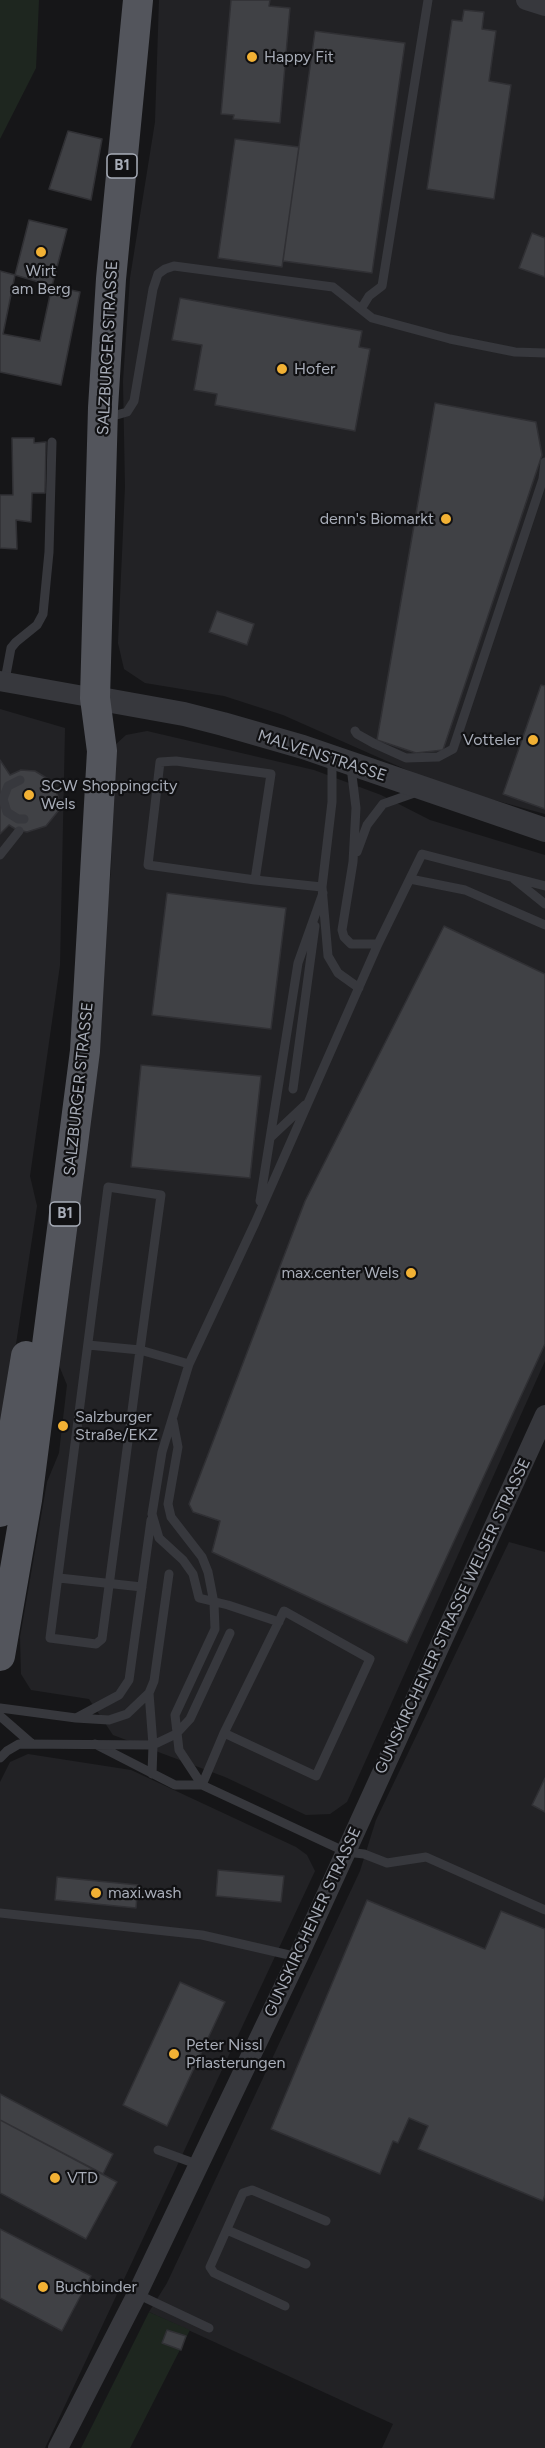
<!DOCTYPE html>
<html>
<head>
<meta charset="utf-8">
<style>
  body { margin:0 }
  canvas { display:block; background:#161618 }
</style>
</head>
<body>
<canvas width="545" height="2448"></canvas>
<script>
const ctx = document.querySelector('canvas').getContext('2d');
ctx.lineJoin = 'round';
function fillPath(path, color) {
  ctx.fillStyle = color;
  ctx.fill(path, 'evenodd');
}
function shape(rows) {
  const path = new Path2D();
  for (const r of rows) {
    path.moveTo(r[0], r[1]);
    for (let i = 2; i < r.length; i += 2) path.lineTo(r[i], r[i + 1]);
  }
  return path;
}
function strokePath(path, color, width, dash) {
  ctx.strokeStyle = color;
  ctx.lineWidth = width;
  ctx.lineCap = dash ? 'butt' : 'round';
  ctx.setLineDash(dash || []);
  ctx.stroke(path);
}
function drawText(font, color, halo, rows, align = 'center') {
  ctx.font = font + ' Figtree,sans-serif';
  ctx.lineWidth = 4.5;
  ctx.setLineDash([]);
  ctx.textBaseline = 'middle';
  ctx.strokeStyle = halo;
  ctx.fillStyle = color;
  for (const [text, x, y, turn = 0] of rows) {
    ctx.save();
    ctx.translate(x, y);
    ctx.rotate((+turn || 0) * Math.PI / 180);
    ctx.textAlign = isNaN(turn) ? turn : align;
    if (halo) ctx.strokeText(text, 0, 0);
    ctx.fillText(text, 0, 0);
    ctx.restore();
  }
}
fillPath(shape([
  [159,0,545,0,545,814,443,786,283,715,224,696,145,683,124,669,118,643,125,487,123,381,130,278,155,122],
  [0,709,65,728,60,965,30,1176,37,1206,0,1449],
  [147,731,314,770,381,795,430,820,545,855,545,1361,347,1802,330,1814,306,1815,225,1777,113,1735,89,1699,31,1690,21,1674,20,1637,47,1482,59,1453,67,1385,58,1363,111,870,114,746,126,735],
  [509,1542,545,1552,545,2448,382,2448,393,2424,149,2312,167,2283,360,1871,376,1820],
  [28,1754,131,1770,296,1847,307,1855,315,1871,45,2448,0,2448,0,1782,10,1762]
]), '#222225');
fillPath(shape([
  [0,0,39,0,36,68,0,139],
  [149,2312,190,2330,130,2448,81,2448]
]), '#1e261f');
const building = shape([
  [231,0,270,0,269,6,290,8,280,123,233,119,234,115,221,114,231,0],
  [464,10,484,12,482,29,496,31,489,81,511,85,494,199,427,189,452,20,462,21,464,10],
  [315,31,405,43,372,273,283,261,315,31],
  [68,131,102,139,91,200,49,189,68,131],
  [235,139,299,147,282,267,218,258,235,139],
  [29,220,67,229,52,286,15,275,29,220],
  [532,233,545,238,545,277,519,268,532,233],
  [0,271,15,275,3,334,40,341,52,286,80,292,61,385,0,372,0,271],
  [180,298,362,331,359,347,370,349,355,431,215,405,217,394,194,390,202,345,172,340,180,298],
  [435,403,536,422,542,455,443,750,416,753,377,740,435,403],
  [12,438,34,438,34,443,46,442,45,493,32,493,31,522,16,520,17,549,0,548,0,495,13,495,12,438],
  [217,611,254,624,247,645,209,632,217,611],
  [541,685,545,686,545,809,503,794,541,685],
  [0,760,10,775,21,770,35,771,53,782,59,800,59,810,46,826,27,832,17,830,9,825,0,834,0,760],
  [167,893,286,908,271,1029,152,1015,167,893],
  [444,926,545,974,545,1344,407,1643,212,1552,220,1521,193,1512,189,1504,305,1201,444,926],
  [141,1065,261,1076,250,1178,131,1167,141,1065],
  [545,1778,545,1812,532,1805,545,1778],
  [218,1870,284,1876,281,1902,216,1896,218,1870],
  [57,1877,138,1885,136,1908,55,1900,57,1877],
  [367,1900,485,1949,501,1911,545,1929,545,2195,543,2201,418,2149,428,2126,409,2118,398,2143,393,2141,380,2174,271,2129,367,1900],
  [180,1982,225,2002,167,2126,123,2105,180,1982],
  [0,2094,113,2154,103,2174,0,2120,0,2094],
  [0,2120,117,2182,86,2239,0,2193,0,2120],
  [0,2229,91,2276,62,2331,0,2298,0,2229],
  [167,2330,186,2336,181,2350,162,2343,167,2330]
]);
fillPath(building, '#404145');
strokePath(building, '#303034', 1.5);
strokePath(shape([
  [361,309,369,296,382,286,428,0],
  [106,418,127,412,134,401,153,289,158,274,165,269,174,266,333,287,372,318,450,339,515,352,545,353],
  [5,680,11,648,16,642,37,625,43,614,49,552,52,442],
  [355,731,357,734,375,744,406,758,438,757,453,749,543,479,545,462],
  [332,760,332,802,322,887,328,956,338,973,359,988],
  [351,767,356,808,353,862,342,930,344,937,351,944,378,944],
  [20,780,8,786,3,799,7,812,18,819,24,819],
  [357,852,367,825,383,804,417,792],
  [0,855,19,831],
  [410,879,465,890,545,925],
  [514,879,545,904],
  [255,880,271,774,176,761,160,762,148,865,255,880,322,887],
  [293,1089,315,926],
  [271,1137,305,1105],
  [260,1201,298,963,323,893],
  [88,1345,140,1350,161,1195,108,1187,50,1638,96,1644,102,1639,140,1350,189,1364],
  [173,1421,178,1447,168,1504,171,1517,202,1557,208,1572,214,1603,215,1629,175,1715,179,1750,202,1785],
  [59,1578,142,1587],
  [279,1622,228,1605,199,1598,193,1574,183,1560,159,1538,152,1514,162,1452,189,1364,255,1223,378,944,422,854,545,886],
  [149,1693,153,1745,152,1774],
  [0,1708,76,1718,109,1720,127,1714,149,1693,154,1681,169,1574],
  [0,1716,31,1743],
  [78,1717,119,1695,129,1680,151,1520],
  [95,1744,175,1785,202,1785,346,1852,364,1854,387,1863,426,1857,545,1910],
  [0,1758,7,1751,19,1744,153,1745,176,1734,190,1719,230,1633],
  [202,1785,224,1733,284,1611,370,1659,316,1776,224,1733],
  [0,1913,202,1935,298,1957],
  [158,2150,199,2165],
  [227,2230,306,2264],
  [137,2294,209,2328],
  [285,2306,214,2273,210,2267,243,2193,252,2190,326,2221]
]), '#37383d', 9);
strokePath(shape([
  [526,0,545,6],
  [0,681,95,698],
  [58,2448,137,2294,298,1957,545,1415]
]), '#37383d', 20);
strokePath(shape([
  [95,698,184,714,223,724,303,747,545,830]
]), '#37383d', 24);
strokePath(shape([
  [0,1512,26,1356],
  [0,1656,27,1500,85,1051,102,751,95,698,103,408,111,279,138,0]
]), '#53555c', 30);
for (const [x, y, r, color] of [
  [252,57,6,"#f2b134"],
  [41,252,6,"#f2b134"],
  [282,369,6,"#f2b134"],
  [446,519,6,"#f2b134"],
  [533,740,6,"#f2b134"],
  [29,795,6,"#f2b134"],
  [411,1273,6,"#f2b134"],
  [63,1426,6,"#f2b134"],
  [96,1893,6,"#f2b134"],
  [174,2054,6,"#f2b134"],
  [55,2178,6,"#f2b134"],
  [43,2287,6,"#f2b134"]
]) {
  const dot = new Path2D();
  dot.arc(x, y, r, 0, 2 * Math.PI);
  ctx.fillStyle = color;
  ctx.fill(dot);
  strokePath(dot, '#111113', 2);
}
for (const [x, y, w] of [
  [122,166,30],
  [65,1214,30]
]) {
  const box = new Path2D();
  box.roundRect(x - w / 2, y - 12, w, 24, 4.5);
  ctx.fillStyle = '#111113';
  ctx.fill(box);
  strokePath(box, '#a8adb8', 1.5);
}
drawText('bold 15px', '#a8adb8', null, [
  ["B1",122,166],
  ["B1",65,1214]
]);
drawText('16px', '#a8adb8', '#111113', [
  ["Happy Fit",264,57],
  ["Wirt",41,271,"center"],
  ["am Berg",41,289,"center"],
  ["Hofer",294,369],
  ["denn's Biomarkt",434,519,"right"],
  ["Votteler",521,740,"right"],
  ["SCW Shoppingcity",41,786],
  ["Wels",41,804],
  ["max.center Wels",399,1273,"right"],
  ["Salzburger",75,1417],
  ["Straße/EKZ",75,1435],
  ["maxi.wash",108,1893],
  ["Peter Nissl",186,2045],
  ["Pflasterungen",186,2063],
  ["VTD",67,2178],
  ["Buchbinder",55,2287]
], 'left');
drawText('16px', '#a8adb8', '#111113', [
  ["SALZBURGER STRASSE",108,348,-87],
  ["MALVENSTRASSE",322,756,18],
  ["SALZBURGER STRASSE",79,1089,-84],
  ["GUNSKIRCHENER STRASSE WELSER STRASSE",453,1616,-65],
  ["GUNSKIRCHENER STRASSE",313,1922,-65]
]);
</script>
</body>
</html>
